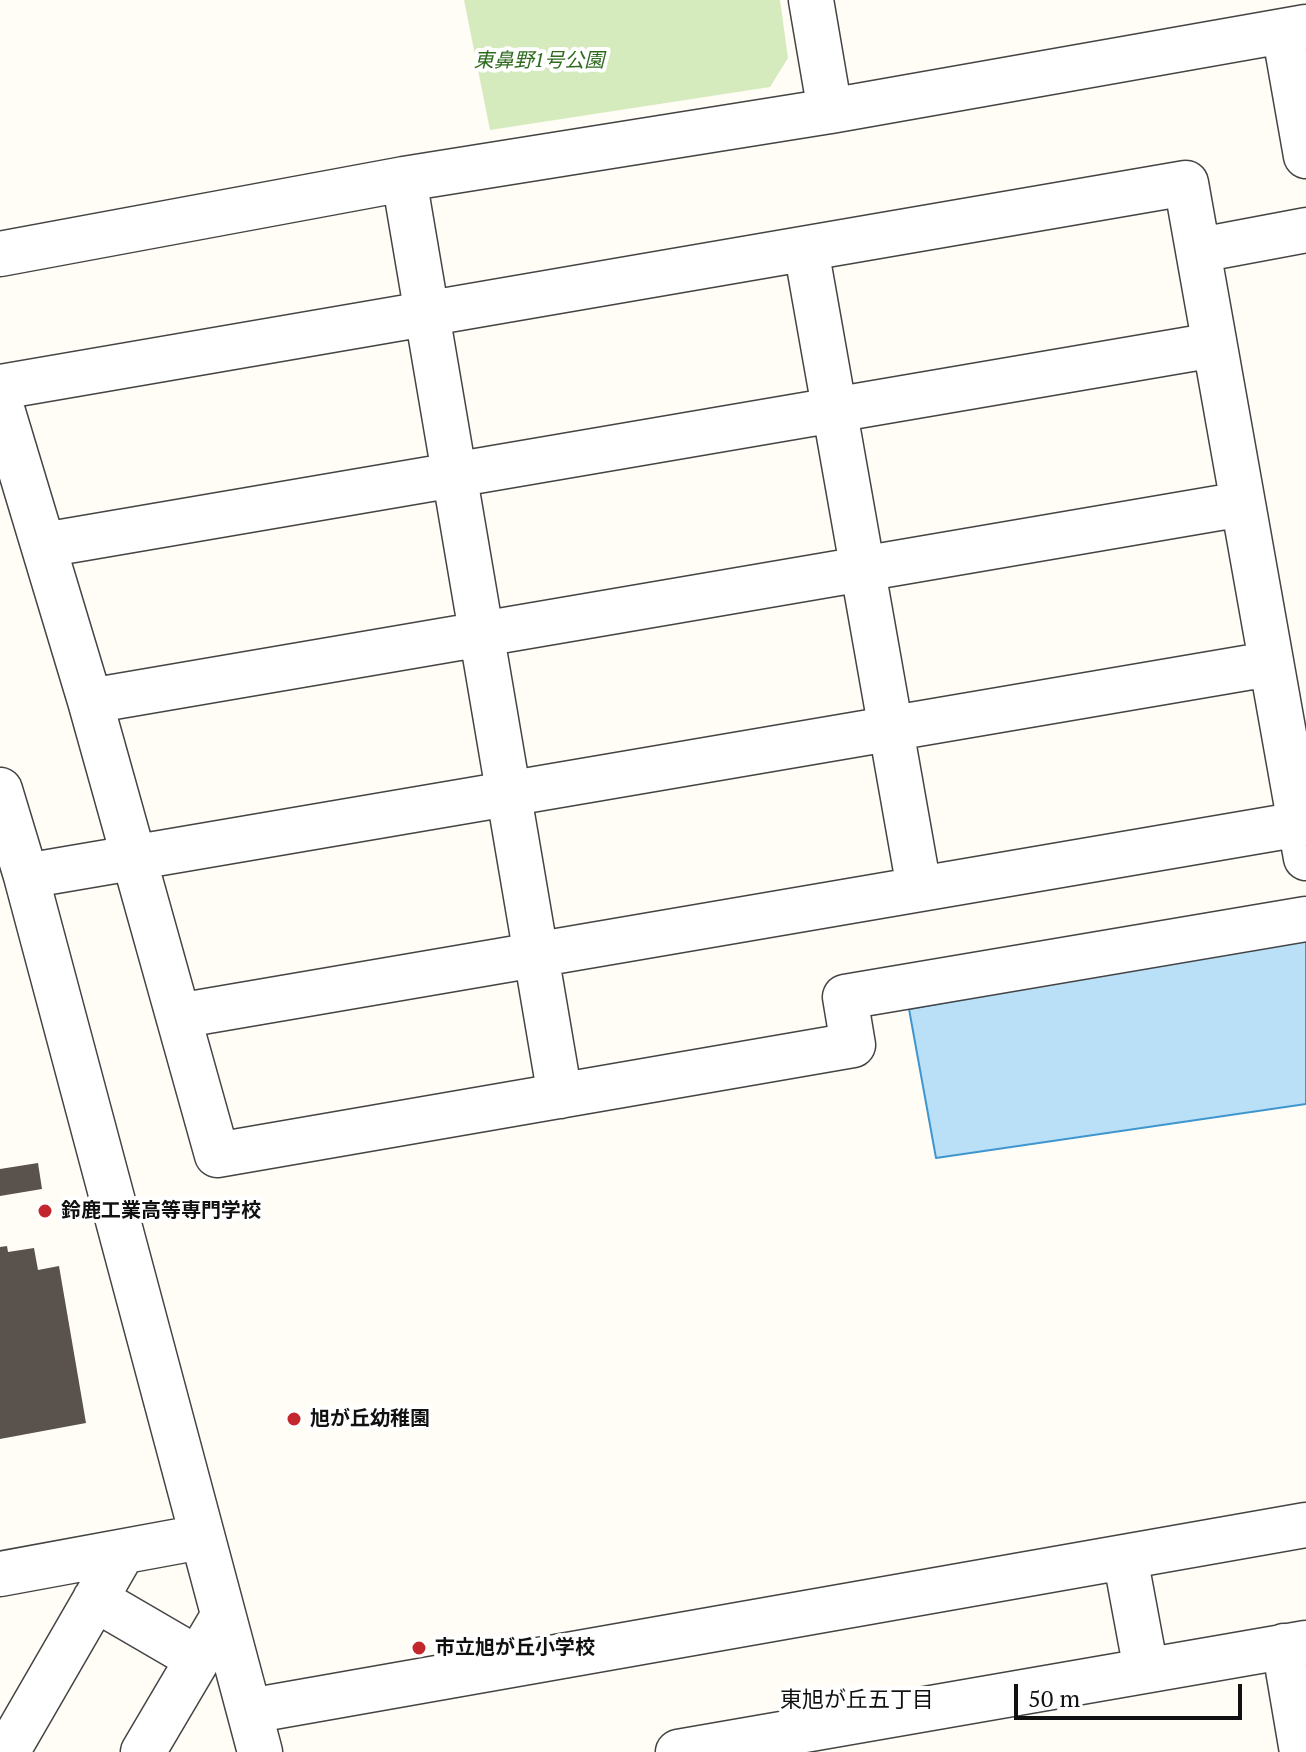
<!DOCTYPE html>
<html>
<head>
<meta charset="utf-8">
<style>
  body { margin:0 }
  #map { position:relative; width:1306px; height:1752px; overflow:hidden; background:#fffdf5; font-family:"PT Serif",serif }
  canvas { display:block }
  .scale { position:absolute; left:1014px; top:1684px; width:228px; height:36px; box-sizing:border-box; border:4px solid #111; border-top:0; padding-left:10px; font-size:24px; line-height:28px; white-space:nowrap; color:#111; -webkit-text-stroke:6px #fff; paint-order:stroke }
</style>
</head>
<body>
<div id="map">
<canvas width="1306" height="1752"></canvas>
<div class="scale">50 m</div>
</div>
<script>
const ctx = document.querySelector('canvas').getContext('2d');
ctx.lineJoin = 'round';
function fillPath(path, color) {
  ctx.fillStyle = color;
  ctx.fill(path, 'evenodd');
}
function shape(rows) {
  const path = new Path2D();
  for (const r of rows) {
    path.moveTo(r[0], r[1]);
    for (let i = 2; i < r.length; i += 2) path.lineTo(r[i], r[i + 1]);
  }
  return path;
}
function strokePath(path, color, width, dash) {
  ctx.strokeStyle = color;
  ctx.lineWidth = width;
  ctx.lineCap = dash ? 'butt' : 'round';
  ctx.setLineDash(dash || []);
  ctx.stroke(path);
}
function drawText(font, color, halo, rows, align = 'center') {
  ctx.font = font + ' "PT Serif","Noto Sans JP",serif';
  ctx.lineWidth = 8;
  ctx.setLineDash([]);
  ctx.textBaseline = 'middle';
  ctx.strokeStyle = halo;
  ctx.fillStyle = color;
  for (const [text, x, y, turn = 0] of rows) {
    ctx.save();
    ctx.translate(x, y);
    ctx.rotate((+turn || 0) * Math.PI / 180);
    ctx.textAlign = isNaN(turn) ? turn : align;
    if (halo) ctx.strokeText(text, 0, 0);
    ctx.fillText(text, 0, 0);
    ctx.restore();
  }
}
fillPath(shape([
  [464,0,780,0,788,58,770,87,490,130]
]), '#d5ebbd');
const water = shape([
  [1306,938,1306,1104,936,1158,909,1009,1306,938]
]);
fillPath(water, '#b9e0f7');
strokePath(water, '#3f96cf', 2);
fillPath(shape([
  [38,1163,42,1189,0,1196,0,1169],
  [7,1246,8,1252,34,1248,38,1270,59,1266,86,1423,0,1439,0,1247]
]), '#5a524d');
const minor = shape([
  [1284,31,1306,156],
  [830,111,1306,27],
  [404,179,560,1096],
  [806,249,919,888],
  [1200,250,1306,230],
  [0,254,404,179,830,111,811,0],
  [0,387,1186,183,1306,858],
  [0,402,90,701,217,1155,853,1045,845,997,1306,919],
  [44,545,1214,345],
  [90,701,1242,504],
  [0,790,26,876,260,1752],
  [26,876,1269,664],
  [178,1016,1300,824],
  [1125,1557,1146,1670],
  [0,1574,201,1537],
  [95,1599,198,1659],
  [1284,1646,1302,1752],
  [250,1711,1306,1525],
  [7,1752,122,1553],
  [143,1752,222,1618],
  [678,1752,1306,1643]
]);
strokePath(minor, '#444', 47);
strokePath(minor, '#fff', 44);
for (const [x, y, r, color] of [
  [45,1211,8,"#c4262e"],
  [294,1419,8,"#c4262e"],
  [419,1648,8,"#c4262e"]
]) {
  const dot = new Path2D();
  dot.arc(x, y, r, 0, 2 * Math.PI);
  ctx.fillStyle = color;
  ctx.fill(dot);
  strokePath(dot, '#fff', 3);
}
drawText('italic 20px', '#2f6b1f', '#fff', [
  ["東鼻野1号公園",539,61]
]);
drawText('bold 20px', '#111', '#fff', [
  ["鈴鹿工業高等専門学校",61,1211],
  ["旭が丘幼稚園",310,1419],
  ["市立旭が丘小学校",435,1648]
], 'left');
drawText('22px', '#111', '#fff', [
  ["東旭が丘五丁目",857,1701]
]);
</script>
</body>
</html>
